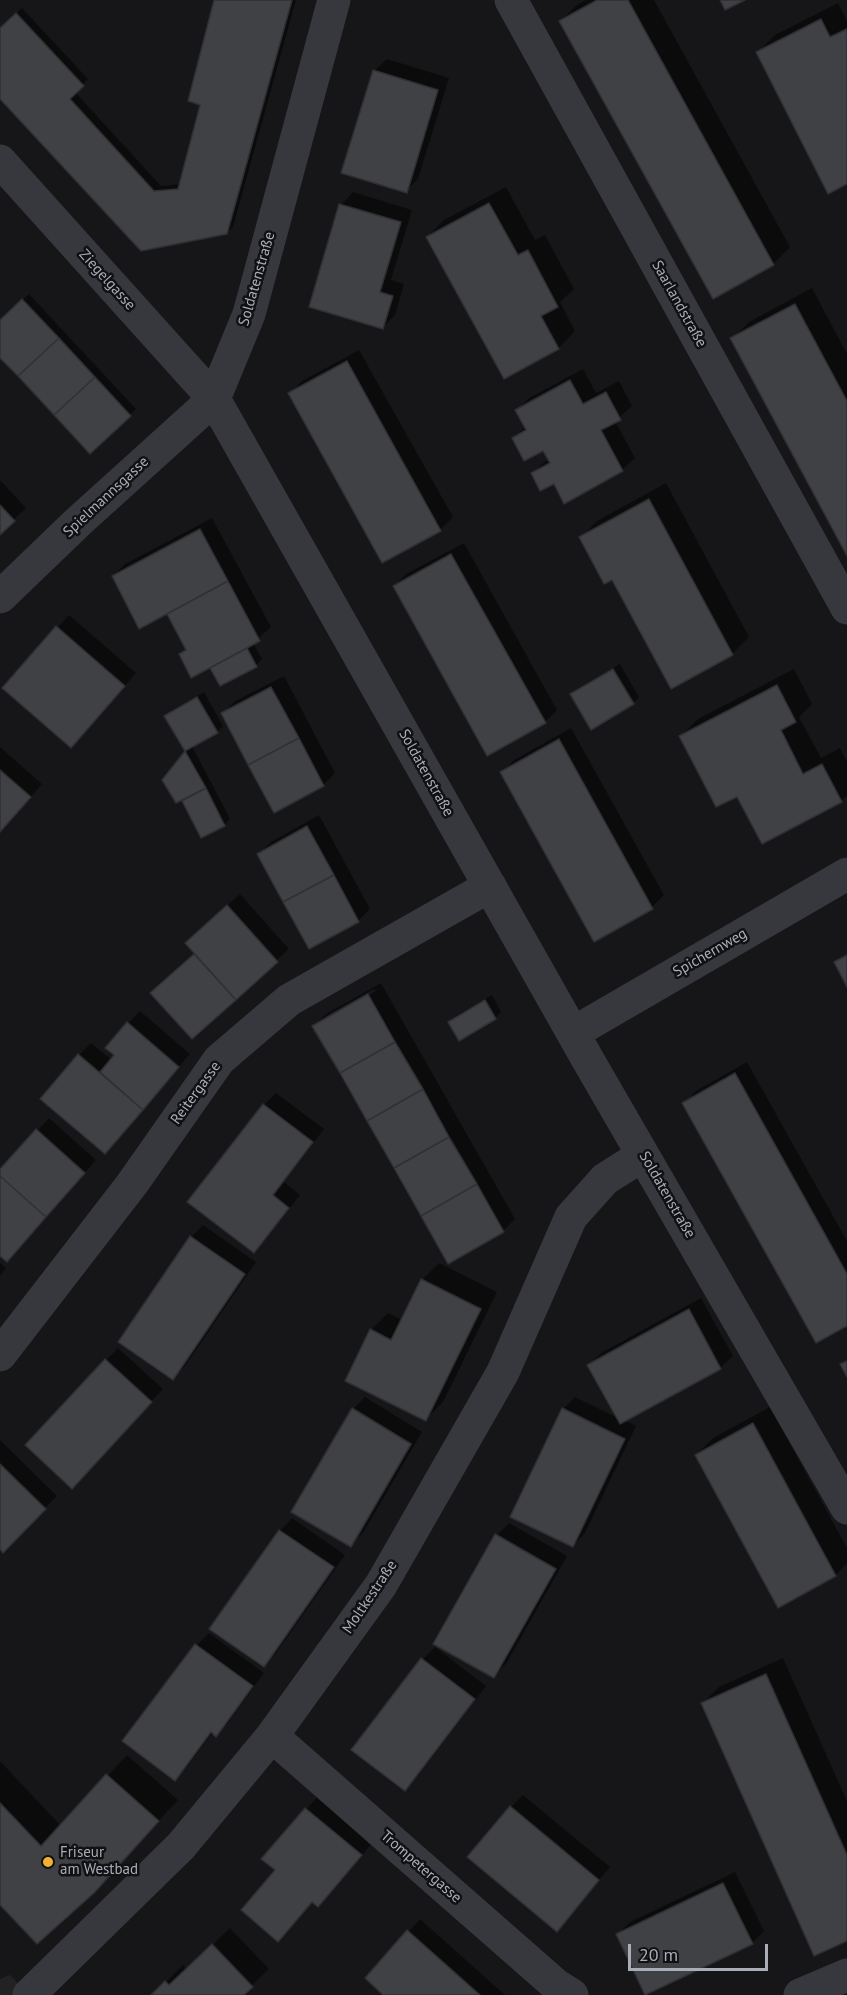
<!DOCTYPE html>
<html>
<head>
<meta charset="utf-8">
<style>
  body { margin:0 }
  #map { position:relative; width:847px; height:1995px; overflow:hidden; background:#161618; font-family:"PT Sans",sans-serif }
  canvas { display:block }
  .scale { position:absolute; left:628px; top:1944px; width:140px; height:27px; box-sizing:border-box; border:3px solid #a8adb8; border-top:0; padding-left:8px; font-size:18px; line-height:21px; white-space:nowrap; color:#a8adb8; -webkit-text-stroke:4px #111113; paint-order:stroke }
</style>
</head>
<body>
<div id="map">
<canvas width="847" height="1995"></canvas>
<div class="scale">20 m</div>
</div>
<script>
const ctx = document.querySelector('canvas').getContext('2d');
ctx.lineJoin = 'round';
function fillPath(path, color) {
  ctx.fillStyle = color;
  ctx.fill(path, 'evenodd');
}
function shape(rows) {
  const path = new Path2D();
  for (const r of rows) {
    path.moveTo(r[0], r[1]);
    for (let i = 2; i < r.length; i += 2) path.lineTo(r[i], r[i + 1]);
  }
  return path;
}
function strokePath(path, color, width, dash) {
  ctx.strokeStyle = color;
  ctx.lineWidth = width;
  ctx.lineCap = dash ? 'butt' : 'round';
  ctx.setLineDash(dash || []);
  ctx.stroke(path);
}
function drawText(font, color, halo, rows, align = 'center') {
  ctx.font = font + ' "PT Sans",sans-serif';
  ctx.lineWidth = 5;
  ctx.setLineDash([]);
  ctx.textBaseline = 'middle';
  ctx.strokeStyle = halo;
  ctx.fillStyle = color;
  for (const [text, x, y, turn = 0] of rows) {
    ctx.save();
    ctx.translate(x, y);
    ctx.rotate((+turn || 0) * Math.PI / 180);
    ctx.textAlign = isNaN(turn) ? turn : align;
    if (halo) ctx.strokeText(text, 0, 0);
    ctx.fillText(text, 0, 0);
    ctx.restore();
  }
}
fillPath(shape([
  [10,1975,29,1995,0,1995,0,1979]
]), '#222225');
fillPath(shape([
  [215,0,296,0,233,227,227,233,142,250,0,97,0,29,22,8,88,79,75,92,161,186,181,184,202,104],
  [586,0,654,0,790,247,773,264,713,297,560,21,577,5],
  [838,3,847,21,847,182,758,52,775,35],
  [387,59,449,78,418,179,406,191,374,71],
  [506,187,535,240,545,235,574,289,560,302,575,331,559,348,504,377,427,237,444,220],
  [353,192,412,210,391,280,404,284,395,315,383,327,341,205],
  [812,288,847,354,847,553,732,339,749,322],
  [29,294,136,409,90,452,0,356,0,321],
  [359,350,453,517,441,529,383,561,290,393,302,381],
  [583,369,596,393,619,381,632,406,615,421,635,458,622,470,554,482,532,473,549,458,544,449,514,438,526,426,517,411,529,398],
  [0,480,26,508,0,533],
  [666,483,749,637,732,654,672,687,613,578,581,538,597,521],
  [212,518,271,627,253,643,262,659,256,665,221,684,212,668,217,663,180,655,187,648,167,612,113,576,125,564],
  [464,543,557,710,545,722,394,586,406,574],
  [69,615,136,673,83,734,4,688],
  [620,664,639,697,633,703,571,694,578,688],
  [794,669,812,704,799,717,821,758,840,748,847,762,847,795,841,801,762,842,738,795,681,736,698,719],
  [284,676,335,773,323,785,223,713,235,701],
  [204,692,223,726,217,732,192,746,230,819,224,825,202,836,182,799,164,780,187,751,166,716,172,710],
  [571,728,664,895,652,907,595,939,502,772,514,760],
  [0,747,42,784,0,832],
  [319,815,370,909,358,921,259,854,271,842],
  [240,894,289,949,192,1037,165,981,196,953,199,931],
  [381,983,515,1219,503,1231,314,1026,326,1014],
  [374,989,376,991,326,1020,326,1016],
  [492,995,501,1012,495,1018,449,1022,455,1016],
  [140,1011,190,1054,105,1152,79,1055,91,1043,112,1060,116,1055,128,1023],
  [747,1062,847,1241,847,1325,684,1103,696,1091],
  [276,1093,324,1129,284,1182,300,1195,266,1239,254,1251,264,1105],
  [49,1118,96,1160,19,1248,0,1254,0,1172],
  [203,1225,256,1262,185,1366,173,1378,191,1237],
  [0,1263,6,1268,0,1276],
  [439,1263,497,1292,443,1402,426,1419,371,1330,388,1313,402,1320,422,1280],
  [701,1298,733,1356,720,1368,624,1420,636,1426,585,1533,573,1546,563,1409,575,1397,618,1418,589,1365,601,1353],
  [118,1348,163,1389,84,1474,106,1360],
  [365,1397,422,1432,363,1533,350,1545,353,1409],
  [770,1407,847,1548,847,1563,836,1575,779,1606,696,1455,713,1438],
  [0,1440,57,1496,3,1550,0,1547],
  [292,1518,345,1555,276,1653,264,1665,211,1629,280,1531],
  [509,1523,567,1556,506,1664,493,1676,435,1643,497,1535],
  [209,1633,264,1673,228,1723,216,1735,213,1732,187,1767,175,1779,124,1741,197,1645],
  [435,1647,486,1686,417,1777,405,1789,354,1750,423,1659],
  [783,1658,847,1801,847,1940,703,1703,719,1687],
  [127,1755,178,1800,93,1892,0,1903,0,1761,61,1826],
  [523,1795,610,1867,557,1930,511,1807],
  [318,1796,373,1842,330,1893,277,1870,263,1858],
  [735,1872,764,1931,752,1943,618,1934,630,1922],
  [420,1919,505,1995,386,1995,367,1978],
  [230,1928,269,1969,242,1995,153,1995,183,1965,187,1970]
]), '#0007');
const building = shape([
  [214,0,292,0,227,234,141,251,0,99,0,28,16,13,84,86,70,99,154,191,178,189,200,105,188,101,214,0],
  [597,0,628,0,774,265,713,299,559,21,597,0],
  [720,0,745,0,725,10,720,0],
  [821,19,830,37,847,29,847,184,828,194,756,52,821,19],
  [373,70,438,90,407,193,341,173,373,70],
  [489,203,518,255,528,250,558,307,541,316,559,349,504,379,426,237,489,203],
  [339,204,401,222,380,292,393,296,383,329,309,307,339,204],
  [22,299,59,338,18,376,0,358,0,320,22,299],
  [795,304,847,401,847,556,730,338,795,304],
  [59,338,95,377,54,415,18,376,59,338],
  [347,361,441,531,382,563,288,393,347,361],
  [95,377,131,416,90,454,54,415,95,377],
  [570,380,583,404,606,392,621,420,601,430,623,471,564,504,554,484,540,491,531,473,550,463,543,451,524,461,512,438,526,430,515,410,570,380],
  [649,499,733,655,671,689,612,580,604,584,579,537,649,499],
  [0,505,15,521,0,535,0,505],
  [200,529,228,581,139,629,112,576,200,529],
  [451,554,546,723,487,756,393,586,451,554],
  [228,581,260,641,191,678,179,654,186,650,167,614,228,581],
  [56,626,125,686,71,748,2,688,56,626],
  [247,648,257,667,220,686,210,668,247,648],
  [613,669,634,704,591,730,570,694,613,669],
  [777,685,796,722,781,730,803,774,822,764,842,802,762,844,737,797,716,807,679,736,777,685],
  [271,687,299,738,248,765,221,713,271,687],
  [197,697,218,733,185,751,164,716,197,697],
  [299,738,324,786,274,813,248,765,299,738],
  [559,739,653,909,594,942,500,772,559,739],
  [185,751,206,788,176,803,162,780,185,751],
  [0,770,31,797,0,832,0,770],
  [206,788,225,826,201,838,182,801,206,788],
  [307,826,334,875,283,902,257,854,307,826],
  [334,875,359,922,309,949,283,902,334,875],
  [227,905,278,962,236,1000,185,943,227,905],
  [194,954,236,1000,192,1039,150,993,194,954],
  [847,955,847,987,834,962,847,955],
  [368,994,395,1042,340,1073,312,1026,368,994],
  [485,1000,496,1019,459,1041,448,1022,485,1000],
  [127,1022,179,1067,143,1110,100,1072,114,1055,105,1048,127,1022],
  [395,1042,423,1089,367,1121,340,1073,395,1042],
  [78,1054,143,1110,105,1154,40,1099,78,1054],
  [735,1073,847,1274,847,1326,816,1343,682,1103,735,1073],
  [423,1089,449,1137,394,1168,367,1121,423,1089],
  [263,1104,313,1142,273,1195,289,1208,254,1253,187,1202,263,1104],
  [36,1129,85,1173,46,1217,0,1176,0,1169,36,1129],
  [449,1137,477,1184,421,1216,394,1168,449,1137],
  [0,1176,46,1217,7,1262,0,1256,0,1176],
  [477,1184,504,1232,448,1264,421,1216,477,1184],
  [190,1236,245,1274,173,1380,118,1342,190,1236],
  [421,1279,481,1309,426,1421,345,1381,370,1329,391,1340,421,1279],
  [689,1309,721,1369,620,1424,587,1365,689,1309],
  [105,1359,152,1402,72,1489,25,1445,105,1359],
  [847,1361,847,1377,840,1364,847,1361],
  [352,1408,411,1444,351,1547,291,1512,352,1408],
  [562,1408,625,1439,573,1547,510,1517,562,1408],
  [753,1423,836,1576,778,1608,695,1455,753,1423],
  [0,1464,46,1509,3,1553,0,1549,0,1464],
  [279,1530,334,1567,264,1667,209,1629,279,1530],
  [495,1534,556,1569,494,1678,433,1644,495,1534],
  [195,1644,253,1686,216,1737,211,1732,175,1781,122,1741,195,1644],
  [421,1658,475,1699,405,1791,351,1750,421,1658],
  [766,1674,847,1855,847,1941,814,1956,701,1703,766,1674],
  [106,1774,159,1821,94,1893,37,1944,0,1905,0,1803,41,1846,106,1774],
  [510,1806,599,1880,557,1932,467,1857,510,1806],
  [305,1808,362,1855,318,1907,312,1902,278,1942,241,1910,275,1870,261,1859,305,1808],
  [723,1883,753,1944,645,1995,616,1934,723,1883],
  [407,1930,480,1995,383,1995,365,1978,407,1930],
  [212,1944,253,1987,244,1995,151,1995,165,1981,169,1985,212,1944]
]);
fillPath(building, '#404145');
strokePath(building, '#303034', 1.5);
strokePath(shape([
  [334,0,249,314,214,399,588,1060,847,1508],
  [511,0,847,608],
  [0,161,214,399,78,522,0,597],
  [573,1033,847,874],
  [0,1355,132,1184,219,1060,289,1000,490,886],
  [272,1736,556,1985,572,1995],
  [29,1995,181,1846,272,1736,381,1585,503,1372,571,1217,605,1179,643,1155],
  [800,1995,847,1975]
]), '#37383d', 33);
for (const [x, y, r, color] of [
  [48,1862,6,"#f2b134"]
]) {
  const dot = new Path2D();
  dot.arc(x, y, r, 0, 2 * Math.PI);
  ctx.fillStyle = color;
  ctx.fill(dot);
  strokePath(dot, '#111113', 2);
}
drawText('15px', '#a8adb8', '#111113', [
  ["Soldatenstraße",257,279,-74],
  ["Ziegelgasse",107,280,48],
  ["Saarlandstraße",679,304,61],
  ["Spielmannsgasse",106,497,-43],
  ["Soldatenstraße",426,773,61],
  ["Spichernweg",710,953,-30],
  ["Reitergasse",196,1093,-54],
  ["Soldatenstraße",667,1195,60],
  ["Moltkestraße",370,1597,-56],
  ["Trompetergasse",421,1867,41]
]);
drawText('15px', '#a8adb8', '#111113', [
  ["Friseur",60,1853],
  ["am Westbad",60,1870]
], 'left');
</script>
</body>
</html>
